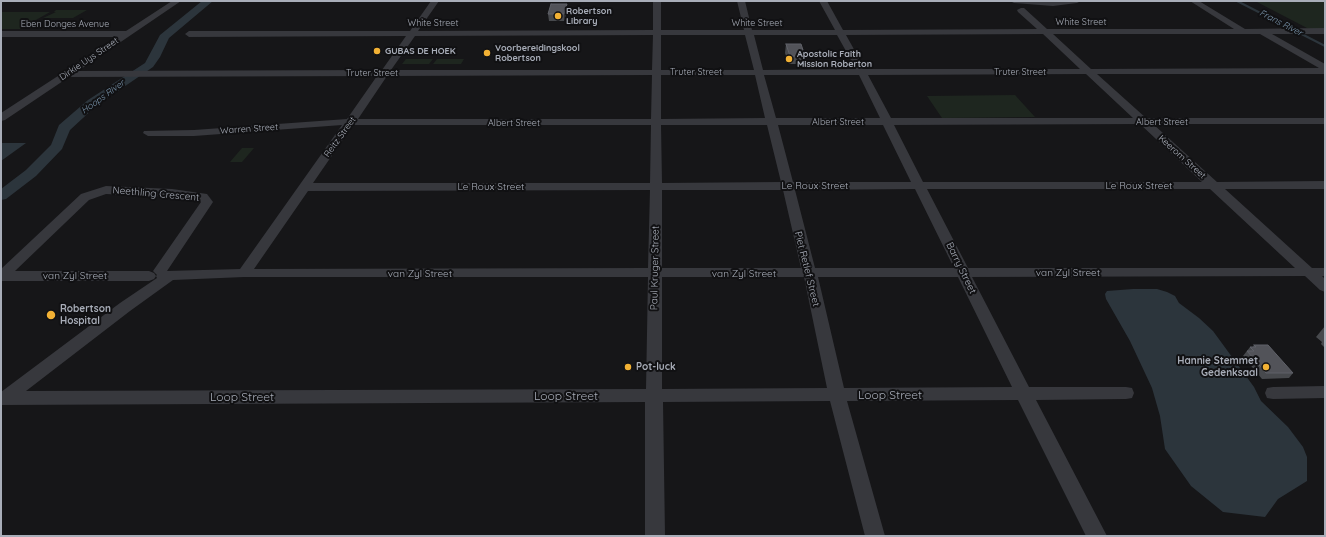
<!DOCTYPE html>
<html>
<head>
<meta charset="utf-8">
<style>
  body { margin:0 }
  #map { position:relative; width:1326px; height:537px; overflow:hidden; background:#161618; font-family:Quicksand,sans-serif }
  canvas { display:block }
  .frame { position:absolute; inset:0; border:2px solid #a8adb8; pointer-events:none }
</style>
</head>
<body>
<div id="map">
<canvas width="1326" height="537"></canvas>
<div class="frame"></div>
</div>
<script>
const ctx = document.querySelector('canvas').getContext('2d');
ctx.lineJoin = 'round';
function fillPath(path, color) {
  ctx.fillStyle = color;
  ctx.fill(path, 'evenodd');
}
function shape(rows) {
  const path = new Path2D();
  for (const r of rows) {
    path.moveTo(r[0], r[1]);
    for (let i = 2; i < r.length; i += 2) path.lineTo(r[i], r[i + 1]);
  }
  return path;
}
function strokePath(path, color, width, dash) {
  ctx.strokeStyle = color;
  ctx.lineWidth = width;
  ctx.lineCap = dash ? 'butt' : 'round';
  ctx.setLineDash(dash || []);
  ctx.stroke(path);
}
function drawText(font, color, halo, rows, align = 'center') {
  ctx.font = font + ' Quicksand,sans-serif';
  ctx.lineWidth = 4;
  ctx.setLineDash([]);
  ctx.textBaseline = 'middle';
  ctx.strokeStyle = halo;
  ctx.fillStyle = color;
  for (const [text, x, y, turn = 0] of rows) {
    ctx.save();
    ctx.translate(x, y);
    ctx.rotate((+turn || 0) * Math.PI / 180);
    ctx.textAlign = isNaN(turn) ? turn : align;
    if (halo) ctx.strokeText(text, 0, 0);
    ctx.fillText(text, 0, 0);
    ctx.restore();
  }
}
fillPath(shape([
  [1255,1,1325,1,1325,34,1307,28],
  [56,10,87,10,73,18,43,18,56,12,54,12],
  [1,12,50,12,20,29,1,29],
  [406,59,433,59,429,64,402,64],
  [437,59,464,59,461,64,433,64],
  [1015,95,1035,117,942,118,927,96],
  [242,148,254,148,242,162,230,162]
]), '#1e261f');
fillPath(shape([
  [1,143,26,143,1,161],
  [1133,289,1157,289,1167,292,1175,296,1179,303,1199,318,1213,331,1254,387,1261,401,1288,427,1303,447,1307,457,1307,481,1278,499,1265,517,1223,512,1191,486,1165,449,1160,416,1152,388,1130,341,1106,299,1105,294,1107,291]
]), '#2c353c');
strokePath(shape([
  [1237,1,1325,46]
]), '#2c353c', 2);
fillPath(shape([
  [202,1,213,1,169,38,160,57,153,67,96,106,70,130,62,149,36,176,6,199,1,200,1,189,26,170,51,145,59,125,88,100,145,63,160,35,202,1]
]), '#2c353c');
fillPath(shape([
  [172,1,181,1,78,71,382,70,406,36,189,37,185,34,189,31,410,31,431,1,439,1,418,31,653,30,653,1,661,1,661,30,744,30,737,1,745,1,752,30,835,30,819,1,827,1,843,30,1037,29,1018,12,1017,10,1021,8,1024,8,1047,29,1234,29,1190,1,1199,1,1245,29,1325,28,1325,34,1272,34,1325,64,1325,74,1097,74,1146,118,1325,118,1325,124,1153,124,1217,182,1325,181,1325,189,1225,189,1312,268,1325,268,1325,276,1322,276,1325,279,1325,292,1320,290,1305,276,972,277,1029,387,1126,387,1132,388,1134,393,1132,398,1126,399,1036,400,1107,536,1086,536,1018,400,847,401,885,536,865,536,830,401,663,402,665,536,645,536,645,402,1,405,1,392,120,303,157,278,156,276,154,279,149,281,1,281,1,269,81,194,106,186,172,189,207,194,213,202,167,271,240,269,342,125,194,136,148,136,143,133,144,131,194,130,347,119,377,76,69,77,5,120,1,121,1,113,118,37,1,37,1,31,126,31,172,1],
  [1043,34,1080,69,865,69,846,35,1043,34],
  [1053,34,1260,34,1319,68,1091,69,1053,34],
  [653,35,652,70,391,70,415,36,653,35],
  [661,35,745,35,754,70,661,70,661,35],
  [754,35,837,35,856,69,763,70,754,35],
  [1086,74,1133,118,891,118,868,75,1086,74],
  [652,75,651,119,358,119,387,76,652,75],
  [661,75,755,75,765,118,661,119,661,75],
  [764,75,859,75,880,118,776,118,764,75],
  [1140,124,1202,182,923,182,894,125,1140,124],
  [353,125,651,125,650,183,313,183,353,125],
  [661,125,767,125,781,182,662,183,661,125],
  [778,125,883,125,911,182,793,182,778,125],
  [915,189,954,268,815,268,795,190,915,189],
  [927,189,1210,189,1295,268,968,268,927,189],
  [650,190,648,268,254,269,308,191,650,190],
  [662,190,783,190,801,268,662,268,662,190],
  [106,194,172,197,199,200,201,202,153,271,157,275,156,276,154,273,149,271,15,271,89,200,106,194],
  [244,277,648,277,646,389,26,391,130,311,173,280,244,277],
  [662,277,804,277,827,388,662,389,662,277],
  [818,277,958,277,1012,387,844,388,818,277],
  [1010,1,1053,2,1081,1,1077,3,1053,6,1014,3,1010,1],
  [1325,386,1325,398,1273,399,1267,398,1265,393,1267,388,1273,387,1325,386]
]), '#37383d');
fillPath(shape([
  [567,11,564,21,549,21,548,14],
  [786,44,805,56,804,64,789,64,785,53],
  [1325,326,1325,348,1321,344,1322,342,1316,337],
  [1254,345,1293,373,1289,378,1262,379,1243,356,1250,347,1253,347]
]), '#47494d');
fillPath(shape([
  [567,4,567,11,564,21,564,14]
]), '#2f3033');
const building = shape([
  [551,4,567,4,564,14,548,14,551,4],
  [786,44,801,44,805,56,790,56,786,44],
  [1254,345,1268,345,1293,373,1266,373,1247,351,1254,351,1250,347,1256,347,1254,345]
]);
fillPath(building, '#525359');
strokePath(building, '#5f6168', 1);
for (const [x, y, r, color] of [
  [558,16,4,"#f2b134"],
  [377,51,4,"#f2b134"],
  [487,53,4,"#f2b134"],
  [789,59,4,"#f2b134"],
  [51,315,5,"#f2b134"],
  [628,367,4,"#f2b134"],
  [1266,367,4,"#f2b134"]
]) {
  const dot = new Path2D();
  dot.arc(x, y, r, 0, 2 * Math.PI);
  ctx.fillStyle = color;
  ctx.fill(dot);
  strokePath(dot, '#111113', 1.5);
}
drawText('bold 9px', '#a8adb8', '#111113', [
  ["Robertson",566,11],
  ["Library",566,21],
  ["Voorbereidingskool",495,48],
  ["Robertson",495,58],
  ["GUBAS DE HOEK",385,51],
  ["Apostolic Faith",797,54],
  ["Mission Roberton",797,64]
], 'left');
drawText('9px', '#a8adb8', '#111113', [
  ["White Street",1081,22],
  ["White Street",433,23],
  ["White Street",757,23],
  ["Eben Donges Avenue",65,24],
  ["Dirkie Uys Street",89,59,-34],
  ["Truter Street",696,72],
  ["Truter Street",1020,72],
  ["Truter Street",372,73],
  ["Albert Street",838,122],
  ["Albert Street",1162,122],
  ["Albert Street",514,123],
  ["Warren Street",249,129,-4],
  ["Reitz Street",340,137,-54],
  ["Keerom Street",1182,157,42]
]);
drawText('italic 9px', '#7f9bb3', '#111113', [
  ["Frans River",1281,23,27],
  ["Hoops River",103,97,-36]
]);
drawText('10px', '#a8adb8', '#111113', [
  ["Le Roux Street",815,186],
  ["Le Roux Street",1139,186],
  ["Le Roux Street",491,187],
  ["Neethling Crescent",156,194,5],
  ["Paul Kruger Street",655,268,-89],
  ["Barry Street",961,268,64],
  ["Piet Retief Street",807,269,76],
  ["van Zyl Street",1068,273],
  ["van Zyl Street",420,274],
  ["van Zyl Street",744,274],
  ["van Zyl Street",75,276]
]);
drawText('bold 10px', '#a8adb8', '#111113', [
  ["Robertson",60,309],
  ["Hospital",60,321],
  ["Hannie Stemmet",1258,361,"right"],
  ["Gedenksaal",1258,373,"right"],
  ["Pot-luck",636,367]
], 'left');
drawText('12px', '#a8adb8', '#111113', [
  ["Loop Street",890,395],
  ["Loop Street",566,396],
  ["Loop Street",242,397]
]);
</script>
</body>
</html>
